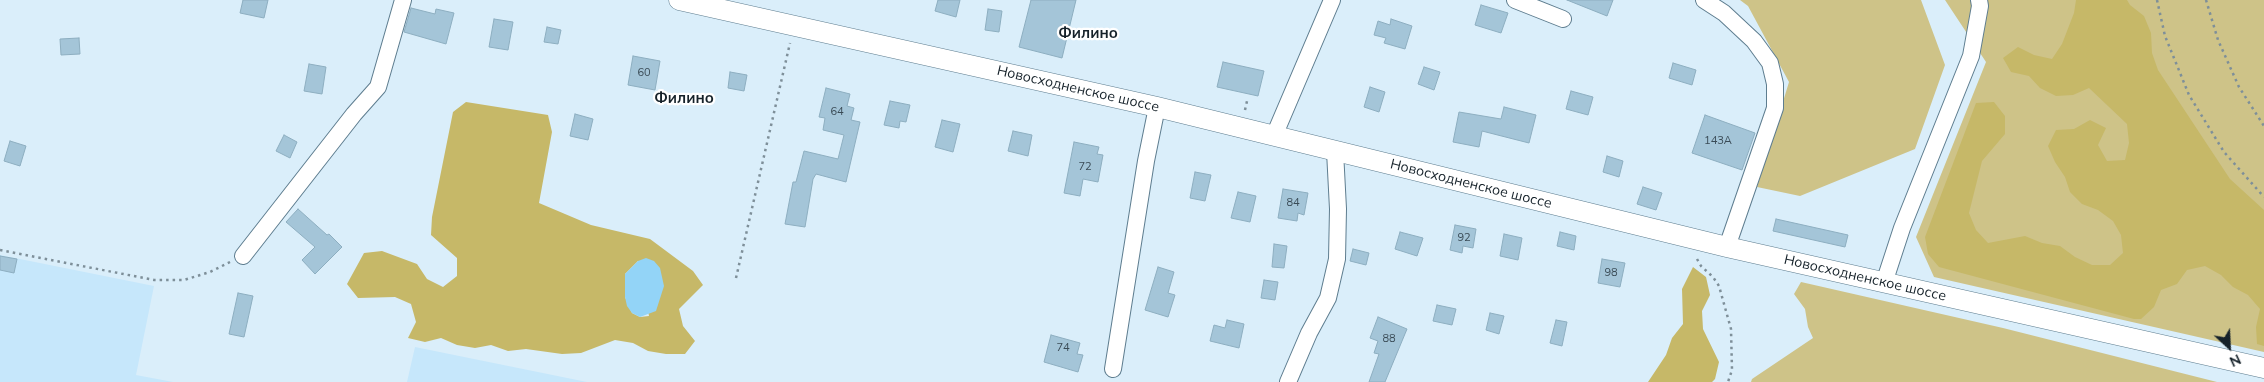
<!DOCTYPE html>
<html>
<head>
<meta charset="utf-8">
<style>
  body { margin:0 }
  #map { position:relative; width:2264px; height:382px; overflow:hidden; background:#daeefa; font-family:Mulish,sans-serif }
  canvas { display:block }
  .north { position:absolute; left:2204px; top:322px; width:50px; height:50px; -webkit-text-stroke:4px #fff; paint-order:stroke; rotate:155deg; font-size:14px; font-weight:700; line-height:20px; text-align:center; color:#16222a }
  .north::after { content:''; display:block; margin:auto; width:18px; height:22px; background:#16222a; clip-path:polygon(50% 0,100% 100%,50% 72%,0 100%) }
</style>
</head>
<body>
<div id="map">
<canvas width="2264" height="382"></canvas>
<div class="north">N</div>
</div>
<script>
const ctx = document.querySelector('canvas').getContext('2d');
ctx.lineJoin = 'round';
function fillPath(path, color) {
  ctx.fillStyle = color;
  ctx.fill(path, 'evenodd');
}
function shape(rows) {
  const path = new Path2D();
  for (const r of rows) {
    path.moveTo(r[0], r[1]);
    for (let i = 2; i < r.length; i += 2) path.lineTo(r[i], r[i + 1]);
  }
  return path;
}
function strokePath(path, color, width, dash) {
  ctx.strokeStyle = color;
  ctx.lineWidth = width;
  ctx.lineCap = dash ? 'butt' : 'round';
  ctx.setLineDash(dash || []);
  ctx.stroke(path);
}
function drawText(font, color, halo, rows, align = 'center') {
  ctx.font = font + ' Mulish,sans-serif';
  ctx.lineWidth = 4.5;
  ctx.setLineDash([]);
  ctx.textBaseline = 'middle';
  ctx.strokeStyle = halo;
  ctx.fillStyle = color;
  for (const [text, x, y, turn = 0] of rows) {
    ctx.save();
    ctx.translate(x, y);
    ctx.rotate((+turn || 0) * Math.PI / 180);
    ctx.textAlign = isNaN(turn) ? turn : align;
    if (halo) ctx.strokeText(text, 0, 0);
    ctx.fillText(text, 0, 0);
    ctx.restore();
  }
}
fillPath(shape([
  [0,255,154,286,136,375,173,382,0,382],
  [415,347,587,382,407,382]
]), '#c6e7fb');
fillPath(shape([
  [1740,0,1921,0,1945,65,1915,149,1800,196,1757,187,1789,82,1748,6],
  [1945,0,2264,0,2264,352,1934,277,1916,237,1986,62],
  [1801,282,2003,328,2217,382,1751,382,1752,379,1813,338,1808,327,1805,309,1794,294]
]), '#cec388');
fillPath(shape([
  [2076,0,2127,0,2130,5,2144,16,2151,33,2152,53,2158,70,2230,179,2264,210,2264,346,2257,344,2256,327,2260,309,2248,295,2233,287,2221,275,2205,266,2187,270,2177,284,2161,290,2154,307,2141,319,2134,319,1939,267,1928,254,1925,237,1976,103,1994,102,2005,116,2005,134,1982,161,1969,213,1976,230,1988,243,2025,236,2042,243,2060,246,2075,257,2092,265,2110,265,2123,253,2121,235,2113,221,2098,210,2082,204,2070,192,2065,177,2055,162,2048,146,2056,130,2074,129,2090,120,2106,128,2098,145,2107,161,2125,160,2129,143,2127,124,2089,88,2073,95,2056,96,2040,88,2029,76,2011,72,2003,58,2018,47,2034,55,2052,59,2062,44,2074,13],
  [466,102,548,115,552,132,539,203,591,225,650,239,693,271,703,285,679,309,683,326,695,341,685,354,666,354,648,351,633,343,615,340,581,353,562,354,526,349,508,351,491,345,475,348,457,345,441,338,425,342,408,338,416,322,411,304,395,297,358,298,347,284,364,253,382,251,417,264,427,279,443,287,457,276,457,258,431,235,432,217,453,112],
  [638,261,649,316,640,317,632,313,625,297,625,274],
  [1693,267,1706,277,1710,295,1702,311,1703,329,1719,362,1715,379,1712,382,1648,382,1666,355,1672,338,1683,324,1682,289]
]), '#c6b868');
fillPath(shape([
  [646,258,654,261,660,268,664,286,656,311,640,317,632,313,627,306,625,297,625,274,638,261]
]), '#93d4f7');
const building = shape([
  [243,0,268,0,264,18,240,13,243,0],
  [938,0,960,0,956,17,935,11,938,0],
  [1031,0,1076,0,1062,58,1019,47,1031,0],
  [1567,0,1613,0,1607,16,1567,0],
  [1481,5,1508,13,1501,33,1475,25,1481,5],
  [411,8,435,14,436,9,454,13,446,44,404,32,411,8],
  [988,9,1002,11,999,32,985,30,988,9],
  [494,19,513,22,508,50,489,47,494,19],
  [1391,19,1412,26,1405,49,1384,43,1386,38,1374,35,1378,21,1390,25,1391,19],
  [547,27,561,30,558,44,544,42,547,27],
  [79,38,80,54,61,55,60,39,79,38],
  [633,56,660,61,655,90,628,85,633,56],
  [1223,62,1264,71,1258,96,1217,87,1223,62],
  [1673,63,1696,70,1692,85,1669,78,1673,63],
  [309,64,326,67,322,94,304,91,309,64],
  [1424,67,1440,72,1434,90,1418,84,1424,67],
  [730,72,747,75,744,91,728,88,730,72],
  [1370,87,1385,92,1379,112,1364,107,1370,87],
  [826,88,850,94,847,106,854,108,851,120,860,122,846,182,816,174,813,179,805,227,785,224,793,182,796,182,804,151,838,159,844,135,823,130,825,118,819,117,826,88],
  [1571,91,1593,97,1588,115,1566,109,1571,91],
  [890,101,910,105,906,122,900,121,899,128,884,125,890,101],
  [1504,107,1536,115,1529,143,1482,131,1479,147,1453,142,1459,112,1501,119,1504,107],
  [575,114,593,119,588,140,570,136,575,114],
  [1705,115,1755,133,1742,170,1692,153,1705,115],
  [942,120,960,124,953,152,935,147,942,120],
  [1013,131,1032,135,1028,156,1008,151,1013,131],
  [284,135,297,142,290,158,276,151,284,135],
  [10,141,26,146,20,166,4,161,10,141],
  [1074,142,1099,147,1097,154,1103,155,1098,182,1083,179,1080,196,1064,193,1074,142],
  [1607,156,1623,161,1619,177,1603,172,1607,156],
  [1195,172,1211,175,1205,201,1190,198,1195,172],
  [1643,187,1662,193,1656,210,1637,204,1643,187],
  [1283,189,1308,193,1304,215,1298,213,1297,221,1278,218,1283,189],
  [1238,192,1256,196,1250,222,1231,218,1238,192],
  [298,209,327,235,329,234,342,247,315,274,302,260,315,247,286,222,298,209],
  [1776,219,1848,235,1845,247,1773,231,1776,219],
  [1455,225,1476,229,1473,248,1463,246,1462,253,1450,250,1455,225],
  [1400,232,1423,238,1417,256,1395,249,1400,232],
  [1560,232,1576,236,1574,250,1557,246,1560,232],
  [1504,234,1522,238,1518,260,1500,256,1504,234],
  [1274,244,1287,246,1284,268,1272,267,1274,244],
  [1353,249,1369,253,1366,265,1350,261,1353,249],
  [0,256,17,259,14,273,0,270,0,256],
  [1602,259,1625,263,1620,287,1598,283,1602,259],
  [1158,267,1174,272,1168,293,1175,295,1168,317,1145,310,1158,267],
  [1264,280,1278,282,1275,300,1261,298,1264,280],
  [238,293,253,296,244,337,229,334,238,293],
  [1437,305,1456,309,1452,325,1433,321,1437,305],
  [1490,313,1504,316,1499,334,1486,330,1490,313],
  [1378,317,1407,329,1385,382,1369,382,1379,354,1374,353,1378,341,1370,338,1378,317],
  [1227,320,1244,324,1239,348,1210,341,1214,325,1225,328,1227,320],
  [1556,320,1567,322,1562,346,1550,343,1556,320],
  [1051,335,1080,343,1077,354,1083,355,1078,372,1044,362,1051,335]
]);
fillPath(building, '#a4c5d8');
strokePath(building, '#8daec0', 1);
const minor = shape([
  [1515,0,1563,19],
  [1704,0,1724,13,1754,41,1770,63,1775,84,1775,108,1727,247],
  [1274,136,1332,0],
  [243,256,354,114,378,87,403,0],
  [1884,283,1902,228,1971,56,1980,6,1979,0],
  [1113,369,1146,161,1157,107],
  [1288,382,1309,333,1328,298,1337,259,1338,209,1335,151]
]);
const major = shape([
  [679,0,1157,107,1727,247,2264,368]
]);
strokePath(minor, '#5e7d8f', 18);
strokePath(major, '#5e7d8f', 21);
strokePath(shape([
  [2157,0,2165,36,2189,95,2224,152,2264,197],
  [2206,0,2218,40,2239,87,2264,126],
  [1245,110,1247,101],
  [0,250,154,280,184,280,210,272,230,262],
  [1697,259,1701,266,1713,277,1719,286,1731,329,1732,370,1728,382],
  [736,278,790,43]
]), '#7e8f99', 2.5, [2.5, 4]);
strokePath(minor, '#fff', 16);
strokePath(major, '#fff', 20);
drawText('11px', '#3a4b56', null, [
  ["60",644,73],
  ["64",837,112],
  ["143А",1718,141],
  ["72",1085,167],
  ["84",1293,203],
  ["92",1464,238],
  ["98",1611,273],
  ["88",1389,339],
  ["74",1063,348]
]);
drawText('14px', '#16222a', '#fff', [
  ["Новосходненское шоссе",1078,89,13],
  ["Новосходненское шоссе",1471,184,14],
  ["Новосходненское шоссе",1865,278,13]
]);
drawText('bold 15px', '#16222a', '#fff', [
  ["Филино",1088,33],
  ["Филино",684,98]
]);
</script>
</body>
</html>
